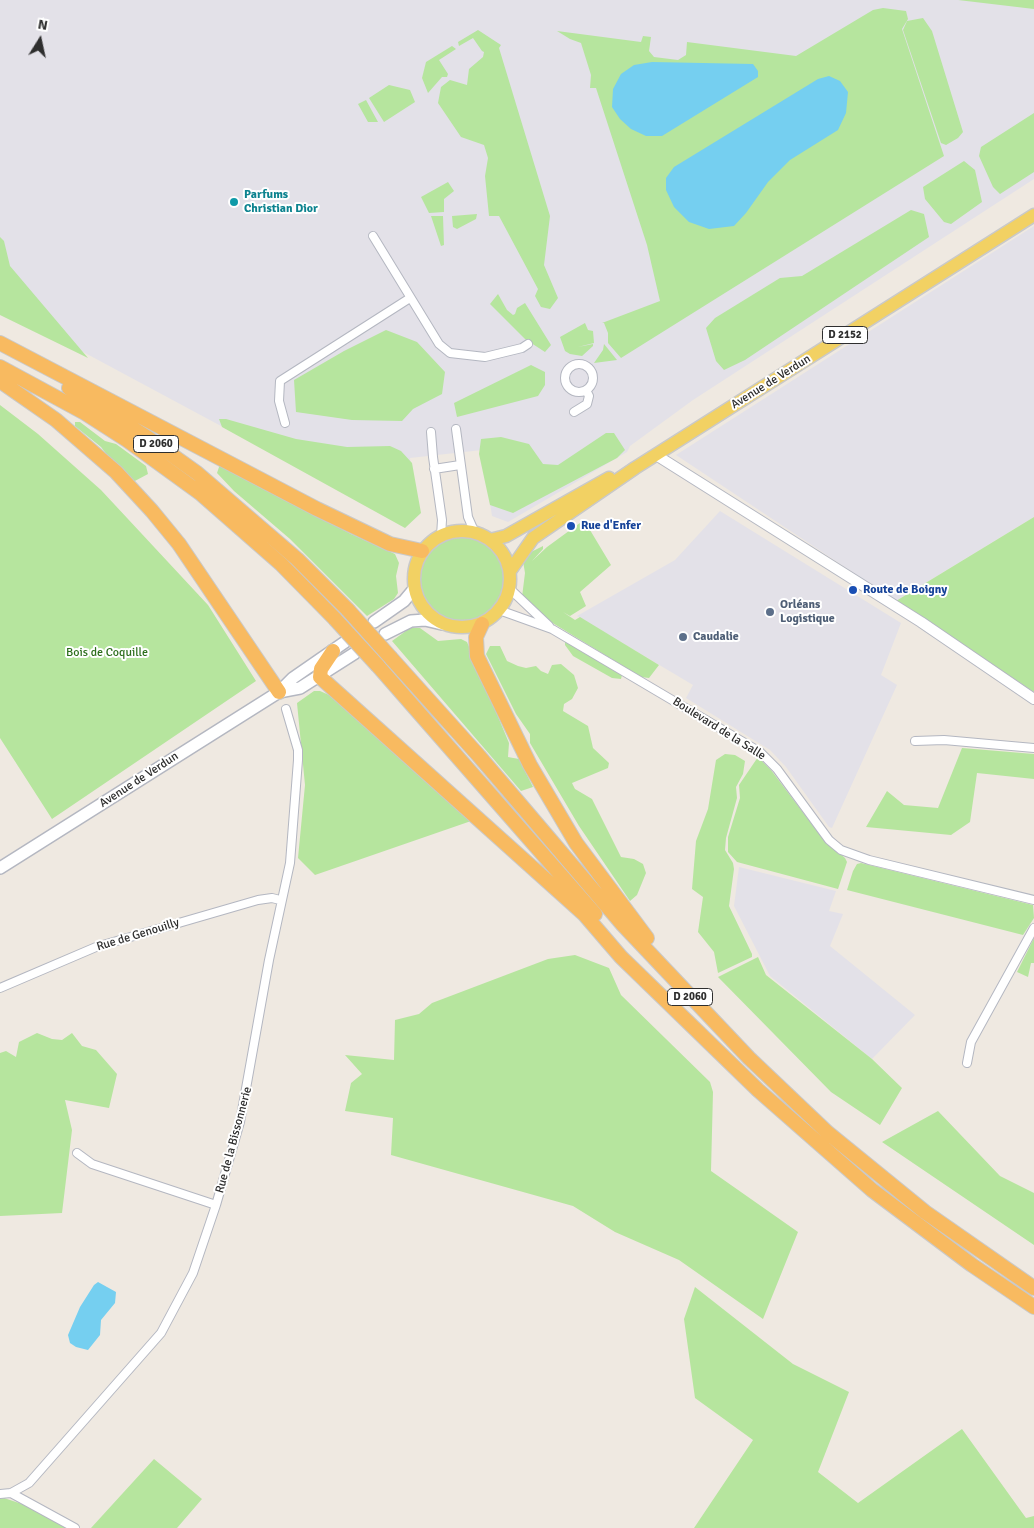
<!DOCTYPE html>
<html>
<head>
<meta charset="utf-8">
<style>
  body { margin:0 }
  #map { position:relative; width:1034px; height:1528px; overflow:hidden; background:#efe9e1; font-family:Signika,sans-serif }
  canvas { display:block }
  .north { position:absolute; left:15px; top:15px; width:50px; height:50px; -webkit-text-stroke:4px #fff; paint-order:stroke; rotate:10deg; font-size:14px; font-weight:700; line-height:20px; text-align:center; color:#2e2e2e }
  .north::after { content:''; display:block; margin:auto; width:18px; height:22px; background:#2e2e2e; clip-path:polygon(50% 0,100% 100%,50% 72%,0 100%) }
</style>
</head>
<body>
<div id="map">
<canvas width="1034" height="1528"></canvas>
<div class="north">N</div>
</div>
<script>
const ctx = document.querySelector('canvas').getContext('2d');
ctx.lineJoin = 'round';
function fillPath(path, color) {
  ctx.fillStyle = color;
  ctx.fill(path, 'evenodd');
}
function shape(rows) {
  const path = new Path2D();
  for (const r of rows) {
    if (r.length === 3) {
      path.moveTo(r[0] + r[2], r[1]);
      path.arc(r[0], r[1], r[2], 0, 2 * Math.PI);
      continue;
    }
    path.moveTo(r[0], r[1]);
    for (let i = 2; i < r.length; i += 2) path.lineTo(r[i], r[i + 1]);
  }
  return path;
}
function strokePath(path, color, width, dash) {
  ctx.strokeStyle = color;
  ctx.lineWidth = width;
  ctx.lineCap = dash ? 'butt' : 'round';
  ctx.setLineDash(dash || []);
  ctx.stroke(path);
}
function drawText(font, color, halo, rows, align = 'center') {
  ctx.font = font + ' Signika,sans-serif';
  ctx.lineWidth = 4;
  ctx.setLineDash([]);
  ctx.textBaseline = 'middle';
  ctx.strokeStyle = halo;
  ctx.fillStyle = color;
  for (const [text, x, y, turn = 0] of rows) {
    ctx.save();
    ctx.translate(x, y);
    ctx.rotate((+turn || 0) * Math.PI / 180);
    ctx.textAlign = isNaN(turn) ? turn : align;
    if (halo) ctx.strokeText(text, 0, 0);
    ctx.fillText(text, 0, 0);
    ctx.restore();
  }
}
fillPath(shape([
  [0,0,1034,0,1034,179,693,400,630,446,627,452,508,522,492,516,482,450,410,458,416,512,355,498,46,332,0,288],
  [1034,226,1034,517,896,601,676,455],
  [720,511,901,623,881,675,897,685,832,828,829,827,786,767,770,750,686,698,693,685,577,616,675,560],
  [739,867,836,891,829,911,843,914,830,946,915,1015,872,1059,770,976,734,906]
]), '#e3e1e8');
fillPath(shape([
  [958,0,1034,0,1034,9],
  [883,8,906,11,908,19,902,29,944,156,621,358,608,343,608,333,604,323,602,323,660,301,647,245,596,88,590,88,591,75,581,43,570,39,557,31,641,42,643,36,651,37,649,51,654,57,678,60,686,55,687,42,796,56,873,10],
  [923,18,932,31,963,132,958,138,946,145,941,143,903,30,907,21],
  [478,30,501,45,499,48,550,216,544,265,558,298,550,309,541,307,535,296,538,289,499,216,489,216,485,176,488,158,484,145,461,137,438,103,441,87,450,80,467,85,469,69,483,57,484,52,482,51,473,38,459,46,458,42],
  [452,46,456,49,439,60,448,74,447,77,442,77,428,93,422,78,426,62],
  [389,85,410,90,415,102,384,122,369,98],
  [366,100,378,122,368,122,358,104],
  [1034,113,1034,172,1000,194,993,187,979,156,981,147],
  [964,161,975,170,982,202,951,224,944,222,925,199,923,187],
  [448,182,454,191,444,199,444,212,429,213,421,197],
  [911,210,924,214,929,237,745,360,724,370,716,361,706,328,715,318,780,278,802,276],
  [477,214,476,219,457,229,453,227,452,216],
  [431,216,443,216,444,245,441,246],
  [0,237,4,241,10,266,88,358,0,315],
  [498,294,507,310,513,315,515,314,517,308,525,303,551,345,545,352,525,339,490,304],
  [585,323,588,330,593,331,594,343,578,347,593,344,593,346,582,356,570,354,565,351,560,337],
  [386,330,417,342,445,372,442,394,413,409,402,421,352,420,296,412,294,380,344,351],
  [604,344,617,360,594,363,603,350],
  [531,365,545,372,545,385,538,396,457,417,454,403],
  [0,405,38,434,101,490,208,605,256,681,52,819,0,738],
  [219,419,226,419,296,439,347,447,390,446,401,451,412,463,421,513,405,528,222,427],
  [75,422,80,422,105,441,116,444,146,466,148,474,133,482,107,455,101,447,75,426],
  [606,433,614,433,625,450,617,458,513,513,490,505,479,454,481,439,501,437,529,444,543,464,558,465],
  [220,464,351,534,395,554,399,563,396,576,398,593,394,599,367,616,290,539,234,491,217,473],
  [1034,517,1034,692,896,601],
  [584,520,611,565,580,592,586,606,570,616,563,612,575,620,580,617,659,665,649,678,641,677,551,622,522,597,525,573,523,561,529,553,543,546,543,549,532,561,547,547],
  [461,578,43],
  [410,628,420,628,438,641,461,639,467,642,509,743,508,757,519,759,533,787,521,791,392,641],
  [565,641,622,675,621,679,612,678,573,656,565,645],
  [490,646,500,646,507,661,518,666,526,668,536,666,541,671,548,674,552,665,561,664,574,675,578,688,572,699,564,704,563,711,588,726,593,748,609,763,608,768,572,783,575,789,592,799,621,857,634,859,643,864,646,873,637,895,630,901,579,826,530,743,530,734,516,714,486,654],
  [314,691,320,691,329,695,474,820,315,875,298,858,305,785,297,703],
  [962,748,1034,754,1034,779,977,773,970,822,951,835,866,827,887,791,904,805,938,808],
  [725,754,735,755,745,761,743,774,736,787,737,798,726,838,725,850,733,863,734,869,729,906,752,954,752,957,718,973,714,952,698,932,703,897,692,889,696,841,708,809,716,760],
  [758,757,771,770,823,839,845,858,847,862,838,889,737,862,728,852,728,837,740,798,739,785],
  [861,863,1033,905,1034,918,1023,935,847,890,853,871,857,864],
  [1034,938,1034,963,1031,963,1028,977,1017,972],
  [575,955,609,968,621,995,710,1082,713,1092,711,1171,798,1232,763,1319,679,1260,615,1232,573,1206,391,1155,393,1118,345,1111,351,1083,362,1074,345,1055,394,1060,395,1020,419,1014,432,1003,548,959],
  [758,957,766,975,872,1059,902,1088,880,1125,831,1092,718,977],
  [37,1033,52,1039,62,1040,72,1033,82,1046,96,1050,117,1074,109,1108,65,1100,72,1130,62,1213,0,1216,0,1053,6,1051,16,1057,19,1042],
  [938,1111,1000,1176,1034,1193,1034,1245,882,1142],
  [695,1287,793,1364,849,1392,818,1472,858,1503,962,1429,1026,1518,1034,1516,1034,1528,694,1528,753,1440,695,1398,684,1319],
  [154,1459,202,1499,177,1528,91,1528],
  [4,1498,25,1505,71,1528,0,1528,0,1499]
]), '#b6e59e');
fillPath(shape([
  [652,62,753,64,758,71,758,77,662,136,646,136,631,129,620,119,612,107,613,89,621,74,634,65],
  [829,76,840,81,848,92,846,113,838,130,790,160,768,182,746,213,734,226,709,229,689,222,674,207,666,190,666,178,674,167,818,79],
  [98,1282,116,1292,115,1303,101,1320,100,1335,88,1350,76,1347,70,1343,68,1335,80,1307,94,1285]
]), '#75cff0');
const minor = shape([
  [373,236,439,344,450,353,485,357,522,348,528,344],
  [579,378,14],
  [574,412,587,404,589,396,586,390],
  [285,423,279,401,280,381,410,298],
  [456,429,468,517,475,533],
  [431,432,433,457,442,520,441,536],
  [434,469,460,465],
  [510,589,549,626],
  [499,610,552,629,760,752,777,769,829,840,841,850,869,860,1034,900],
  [915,741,944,740,1034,748],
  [0,988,96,947,258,900,272,898,280,900],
  [967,1063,971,1042,1034,928],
  [77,1153,92,1164,216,1205],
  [11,1493,75,1528],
  [0,1494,11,1493,29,1483,161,1333,193,1273,216,1205,240,1122,269,960,290,863,298,760,298,750,286,709]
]);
const tertiary = shape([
  [656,455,921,622,1034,699]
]);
const secondary = shape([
  [374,622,404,601,414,589],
  [385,634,411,621,425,620,442,624],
  [279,692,300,688,355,653],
  [0,868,279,692,293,678,345,642]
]);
const primary = shape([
  [462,579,48],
  [490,540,506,536,609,478],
  [510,571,533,538,635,468,1034,215]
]);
const trunk = shape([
  [0,343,317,509,390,544,422,551],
  [0,367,85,413,127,440,200,493,281,564,335,619],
  [0,381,56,420,116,472,152,511,179,544,279,692],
  [69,388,148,438,197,473,297,559,348,610],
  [482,624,476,637,477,656,530,765,576,843,647,938],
  [333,651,321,669,320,677,584,914,621,957,758,1090,872,1190,972,1265,1034,1307],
  [391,658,479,756,623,925,749,1058,828,1133,925,1212,1034,1288],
  [378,666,595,914]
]);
strokePath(minor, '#b4b7c1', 10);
strokePath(tertiary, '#b4b7c1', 12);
strokePath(secondary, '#b4b7c1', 14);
strokePath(primary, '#c9c9c9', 15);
strokePath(trunk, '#c9c9c9', 16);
strokePath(minor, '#fff', 8);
strokePath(tertiary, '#fff', 10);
strokePath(secondary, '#fff', 11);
strokePath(primary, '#f2d163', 12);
strokePath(trunk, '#f8ba60', 14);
const trunkBridge = shape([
  [348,610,391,658],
  [335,619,378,666]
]);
strokePath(trunkBridge, '#c9c9c9', 16, []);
strokePath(trunkBridge, '#f8ba60', 14);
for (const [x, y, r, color] of [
  [234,202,5,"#0f9aa8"],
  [571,526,5,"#1a4fb4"],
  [853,590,5,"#1a4fb4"],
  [770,612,5,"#5c6f8a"],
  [683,637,5,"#5c6f8a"]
]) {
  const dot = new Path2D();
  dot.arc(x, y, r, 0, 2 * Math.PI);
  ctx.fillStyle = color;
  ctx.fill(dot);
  strokePath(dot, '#fff', 2);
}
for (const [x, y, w] of [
  [845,335,45],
  [156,444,45],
  [690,997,45]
]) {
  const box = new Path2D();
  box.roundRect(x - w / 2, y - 8.5, w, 17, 4);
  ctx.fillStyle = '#fff';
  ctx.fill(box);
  strokePath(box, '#2e2e2e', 1);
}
drawText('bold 11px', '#2e2e2e', null, [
  ["D 2152",845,335],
  ["D 2060",156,444],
  ["D 2060",690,997]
]);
drawText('bold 12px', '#0d838f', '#fff', [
  ["Parfums",244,195],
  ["Christian Dior",244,209]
], 'left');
drawText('12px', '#2e2e2e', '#fff', [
  ["Avenue de Verdun",771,382,-32],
  ["Boulevard de la Salle",719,729,32],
  ["Avenue de Verdun",139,780,-33],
  ["Rue de Genouilly",138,935,-17],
  ["Rue de la Bissonnerie",234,1140,-75]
]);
drawText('bold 12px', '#164399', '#fff', [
  ["Rue d'Enfer",581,526],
  ["Route de Boigny",863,590]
], 'left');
drawText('bold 12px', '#4e5e75', '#fff', [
  ["Orléans",780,605],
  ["Logistique",780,619],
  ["Caudalie",693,637]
], 'left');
drawText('12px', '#2c6e1b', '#fff', [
  ["Bois de Coquille",107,653]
]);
</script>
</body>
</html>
